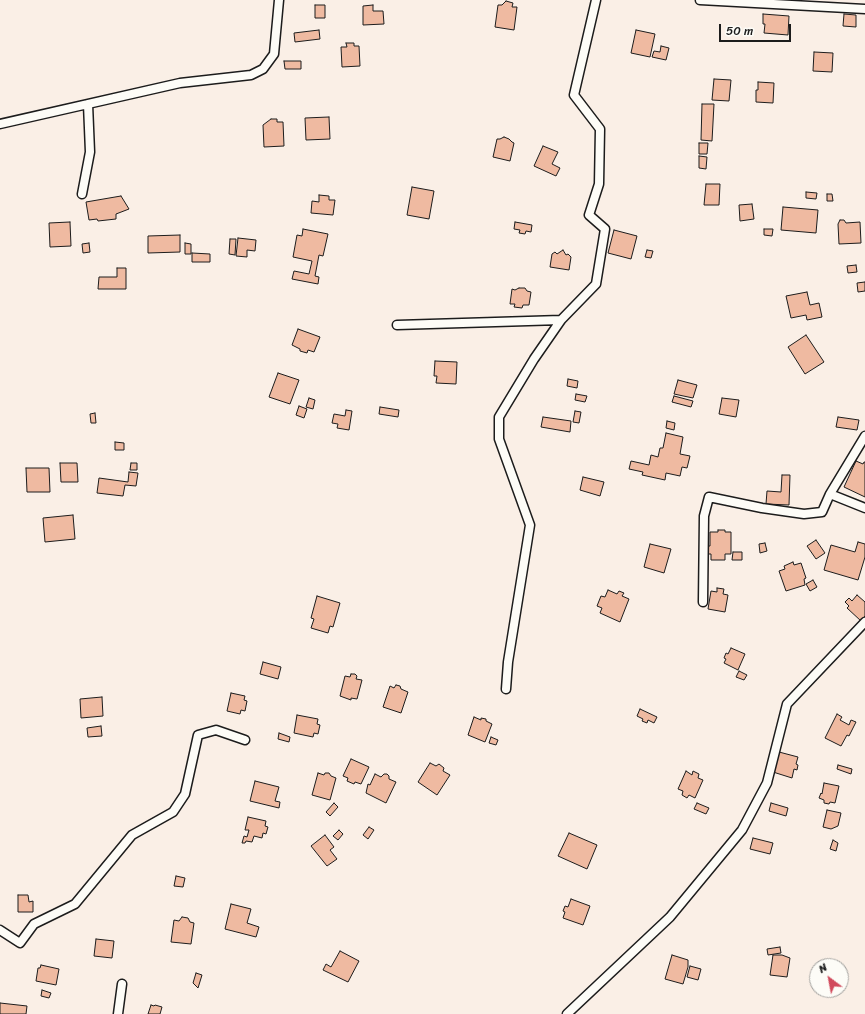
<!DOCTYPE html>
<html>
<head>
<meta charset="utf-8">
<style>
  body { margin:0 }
  #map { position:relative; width:865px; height:1014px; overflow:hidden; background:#faefe6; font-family:Sriracha,sans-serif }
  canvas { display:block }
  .north { position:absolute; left:809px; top:958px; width:40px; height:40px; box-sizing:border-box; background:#fdfcf7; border:1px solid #a3a29f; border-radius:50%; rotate:328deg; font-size:11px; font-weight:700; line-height:16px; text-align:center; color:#1c1c1c }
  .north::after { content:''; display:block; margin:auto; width:14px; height:18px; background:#d1495b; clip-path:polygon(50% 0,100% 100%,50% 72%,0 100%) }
  .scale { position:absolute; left:719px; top:24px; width:72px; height:18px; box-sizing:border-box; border:2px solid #1c1c1c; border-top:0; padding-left:5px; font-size:12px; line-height:14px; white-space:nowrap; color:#1c1c1c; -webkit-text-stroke:3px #fdfcf7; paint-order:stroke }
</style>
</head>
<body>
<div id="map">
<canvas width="865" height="1014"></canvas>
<div class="north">N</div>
<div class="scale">50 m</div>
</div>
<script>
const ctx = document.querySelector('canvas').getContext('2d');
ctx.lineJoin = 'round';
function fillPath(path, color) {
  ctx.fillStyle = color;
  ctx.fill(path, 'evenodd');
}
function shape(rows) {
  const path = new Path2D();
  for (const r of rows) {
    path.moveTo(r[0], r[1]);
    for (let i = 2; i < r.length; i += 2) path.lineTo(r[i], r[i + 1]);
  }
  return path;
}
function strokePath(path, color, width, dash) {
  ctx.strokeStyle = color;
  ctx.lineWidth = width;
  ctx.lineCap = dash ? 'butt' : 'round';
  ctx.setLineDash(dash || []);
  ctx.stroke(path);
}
const building = shape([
  [506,1,513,3,512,7,517,7,514,30,495,27,498,5,502,5,506,1],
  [315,5,325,5,325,18,315,18,315,5],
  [373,5,373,11,383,11,384,24,363,25,363,6,373,5],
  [763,14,789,16,788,35,764,33,765,24,763,24,763,14],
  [844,14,856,15,856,27,843,26,844,14],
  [319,30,320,39,295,42,294,33,319,30],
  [636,30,655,34,650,57,631,53,636,30],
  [346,43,354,43,354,46,359,46,360,66,342,67,341,47,347,47,346,43],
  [661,46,669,48,666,60,652,57,654,51,660,52,661,46],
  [814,52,833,53,832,72,813,71,814,52],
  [284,61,301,61,301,69,285,69,284,61],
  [714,79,731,80,729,101,712,100,714,79],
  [758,82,774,83,773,103,756,102,756,90,758,90,758,82],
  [702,104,714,104,712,141,701,140,702,104],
  [329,117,330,139,306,140,305,118,329,117],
  [271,119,277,119,277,122,283,122,284,146,264,147,263,125,271,119],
  [504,137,509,139,512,142,514,143,510,161,493,157,497,139,500,139,504,137],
  [699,143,708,143,707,154,699,154,699,143],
  [543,146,558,152,552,164,560,168,556,176,534,166,543,146],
  [699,156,707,157,706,169,699,168,699,156],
  [706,184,720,184,719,205,704,205,706,184],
  [412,187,434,191,429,219,407,215,412,187],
  [806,192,817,193,816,199,806,198,806,192],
  [827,194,832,194,833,201,827,201,827,194],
  [319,195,329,196,329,200,335,200,333,215,311,213,312,201,319,202,319,195],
  [121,196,129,209,116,214,116,219,98,221,97,219,89,220,86,202,121,196],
  [752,204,754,219,740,221,739,205,752,204],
  [783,207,818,210,816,233,781,230,783,207],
  [840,220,844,220,846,223,860,222,861,243,839,244,838,224,840,220],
  [70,222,71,246,50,247,49,223,70,222],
  [515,222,532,225,531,232,526,231,525,234,519,233,520,230,514,229,515,222],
  [303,229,328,234,323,256,319,255,315,276,319,277,318,284,292,279,294,271,309,274,312,261,293,257,297,235,302,236,303,229],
  [764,229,773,229,772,236,764,235,764,229],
  [614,230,637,236,631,259,608,253,614,230],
  [180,235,180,252,148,253,148,236,180,235],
  [238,238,256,240,255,251,247,250,247,257,236,256,238,238],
  [230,239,236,239,235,255,229,254,230,239],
  [89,243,90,252,83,253,82,244,89,243],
  [185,243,191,244,191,254,185,254,185,243],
  [563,250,566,255,568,254,571,257,569,270,550,267,552,254,555,252,557,254,563,250],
  [647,250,653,251,651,258,645,257,647,250],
  [192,253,210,254,210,262,192,262,192,253],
  [856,265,857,272,848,273,847,266,856,265],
  [117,268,126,268,126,289,98,289,99,277,117,277,117,268],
  [865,282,865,291,858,292,857,283,865,282],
  [519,288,525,288,527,291,531,292,529,305,523,305,522,308,514,307,515,304,510,304,512,289,515,290,519,288],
  [807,292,810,305,819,303,822,317,807,320,806,315,791,318,786,296,807,292],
  [298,329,320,337,314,352,308,350,307,353,300,351,300,349,292,345,298,329],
  [806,335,824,362,805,374,788,347,806,335],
  [435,361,457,362,456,384,436,383,437,376,434,376,435,361],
  [278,373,299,380,290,404,269,397,278,373],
  [568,379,578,381,577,388,567,386,568,379],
  [678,380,697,385,693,398,674,394,678,380],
  [576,394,587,396,585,402,575,400,576,394],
  [674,396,693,401,691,407,672,402,674,396],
  [309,398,315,400,313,409,306,407,309,398],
  [722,398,739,400,736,417,719,414,722,398],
  [299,406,307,409,304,418,296,415,299,406],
  [380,407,399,410,398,417,379,414,380,407],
  [346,410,352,411,349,430,337,428,338,424,332,423,334,414,345,416,346,410],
  [575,411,581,412,579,423,573,422,575,411],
  [95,413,96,423,91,423,90,414,95,413],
  [543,417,571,421,570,432,541,427,543,417],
  [838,417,859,420,857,430,836,427,838,417],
  [667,421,675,423,674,430,666,428,667,421],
  [666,433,683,437,680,454,690,456,687,468,682,467,680,476,666,473,665,480,642,475,643,472,629,469,631,461,649,465,651,455,658,457,660,448,663,448,666,433],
  [115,442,124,443,124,450,115,450,115,442],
  [856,461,863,464,864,462,865,462,865,497,844,487,856,461],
  [60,463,77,463,78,482,61,482,60,463],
  [131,463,137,463,137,470,130,470,131,463],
  [26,468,49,468,50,492,27,492,26,468],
  [129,472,138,473,136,486,125,485,123,496,97,493,99,478,128,482,129,472],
  [782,475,790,475,789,505,766,504,767,491,781,492,782,475],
  [583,477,604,482,600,496,580,490,583,477],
  [73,515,75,539,45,542,43,518,73,515],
  [718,530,725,530,725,532,731,532,731,554,725,554,725,560,711,560,711,554,707,554,707,546,710,546,710,532,718,532,718,530],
  [816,540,825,553,816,559,807,546,816,540],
  [858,542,865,544,865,557,858,580,824,570,831,545,855,552,858,542],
  [765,543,767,551,760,553,759,544,765,543],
  [650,544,671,549,664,573,644,567,650,544],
  [733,552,742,552,742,560,732,560,733,552],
  [793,562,794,565,801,563,806,578,804,579,805,585,786,591,779,571,785,569,784,566,793,562],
  [813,580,817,587,810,591,806,584,813,580],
  [717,588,724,589,723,594,728,595,725,612,708,609,711,591,717,592,717,588],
  [608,590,617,594,619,591,624,593,622,596,629,599,620,622,600,613,602,608,597,606,601,596,605,597,608,590],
  [857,595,865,602,865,616,861,621,847,608,849,606,845,602,849,598,852,601,857,595],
  [317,596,340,603,333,627,330,626,328,633,311,628,314,619,311,618,317,596],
  [731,648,745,654,738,670,724,663,726,659,724,658,726,653,728,654,731,648],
  [263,662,281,667,278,679,260,674,263,662],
  [739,671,747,675,744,680,736,677,739,671],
  [351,674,355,674,357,676,356,679,362,680,357,699,351,698,351,700,340,696,345,676,350,677,351,674],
  [396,685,400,686,401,689,408,692,401,713,383,707,390,686,394,688,396,685],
  [231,693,245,696,244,700,247,701,245,711,241,710,240,714,227,711,231,693],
  [102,697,103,716,81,718,80,699,102,697],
  [640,709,657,717,654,723,648,720,647,723,642,721,643,719,637,716,640,709],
  [837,714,842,717,840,720,849,725,851,720,856,722,849,736,847,735,841,746,825,738,837,714],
  [297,715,318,719,317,724,320,725,318,734,314,733,313,737,294,733,297,715],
  [474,717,481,720,481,718,486,719,486,721,492,724,485,742,468,735,474,717],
  [101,726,102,736,88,737,87,728,101,726],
  [279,733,290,737,289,742,278,739,279,733],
  [491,737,498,740,496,745,489,743,491,737],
  [779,752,798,757,796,764,798,765,797,770,794,769,792,778,773,772,779,752],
  [351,759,369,767,361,784,355,782,354,784,347,781,348,778,343,776,351,759],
  [430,763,436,766,439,764,444,768,443,771,450,775,437,795,418,782,430,763],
  [838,765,852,769,851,774,837,769,838,765],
  [686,771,692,775,693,771,699,774,698,778,703,780,695,798,689,795,687,798,682,795,683,791,678,789,686,771],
  [318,773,324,775,325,773,329,773,331,776,336,778,330,800,312,795,318,773],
  [375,774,381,777,384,774,387,774,389,776,389,779,396,782,386,803,366,793,368,784,370,785,375,774],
  [255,781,279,787,275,801,280,802,279,808,250,801,255,781],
  [824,783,839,786,835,803,830,802,829,804,824,803,824,800,819,798,821,793,822,794,824,783],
  [334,803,338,807,330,816,326,812,334,803],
  [697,803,709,808,706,814,694,809,697,803],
  [771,803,788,808,786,816,769,811,771,803],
  [827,810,841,813,838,826,831,829,823,827,827,810],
  [248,817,266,821,265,826,268,827,266,834,263,833,262,838,254,836,252,842,246,841,245,843,242,843,244,836,247,837,249,830,245,830,248,817],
  [369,827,374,830,368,839,363,835,369,827],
  [339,830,343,834,338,840,333,836,339,830],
  [569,833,597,845,587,869,558,856,569,833],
  [325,835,334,847,330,850,337,859,327,866,311,846,325,835],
  [753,838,773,843,770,854,750,849,753,838],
  [833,840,838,843,836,851,830,849,833,840],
  [176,876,185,878,183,887,174,886,176,876],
  [18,895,28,895,29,902,33,901,33,912,18,912,18,895],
  [571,899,590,906,583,925,563,918,565,912,563,911,565,906,568,907,571,899],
  [231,904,251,909,247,923,259,927,256,937,225,929,231,904],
  [182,917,188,918,190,922,194,923,191,944,171,942,174,920,179,921,182,917],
  [96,939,114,941,112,958,94,956,96,939],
  [780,947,781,953,768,955,767,949,780,947],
  [340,951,359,961,348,982,323,970,326,964,331,967,340,951],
  [672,955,688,960,688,967,683,984,665,979,672,955],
  [773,955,782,955,790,958,787,977,770,975,773,955],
  [41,965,59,969,56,985,36,981,38,968,40,968,41,965],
  [690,966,701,969,698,980,687,977,690,966],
  [196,973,202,975,198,988,193,983,196,973],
  [42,990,51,993,49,998,41,996,42,990],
  [0,1003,27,1006,26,1014,0,1014,0,1003],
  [151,1005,154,1006,155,1005,162,1007,160,1014,148,1014,151,1005]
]);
fillPath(building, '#efbaa1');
strokePath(building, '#1c1c1c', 1);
const street = shape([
  [700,0,865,9],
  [0,124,180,83,251,75,263,69,274,54,279,0],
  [82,194,90,152,88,104],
  [397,325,561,320,596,284,605,229,589,215,599,184,600,129,574,95,596,0],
  [830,494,865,508],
  [703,602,704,516,709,497,762,508,804,514,822,512,830,494,865,436],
  [506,689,508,662,530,525,499,439,499,417,534,359,561,320],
  [0,930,20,943,34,924,75,904,132,835,173,812,185,794,198,735,216,730,245,740],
  [118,1014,122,984],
  [567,1014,670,917,742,830,767,783,787,704,865,622]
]);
strokePath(street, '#1c1c1c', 11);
strokePath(street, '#fdfcf7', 8);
</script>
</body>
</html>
